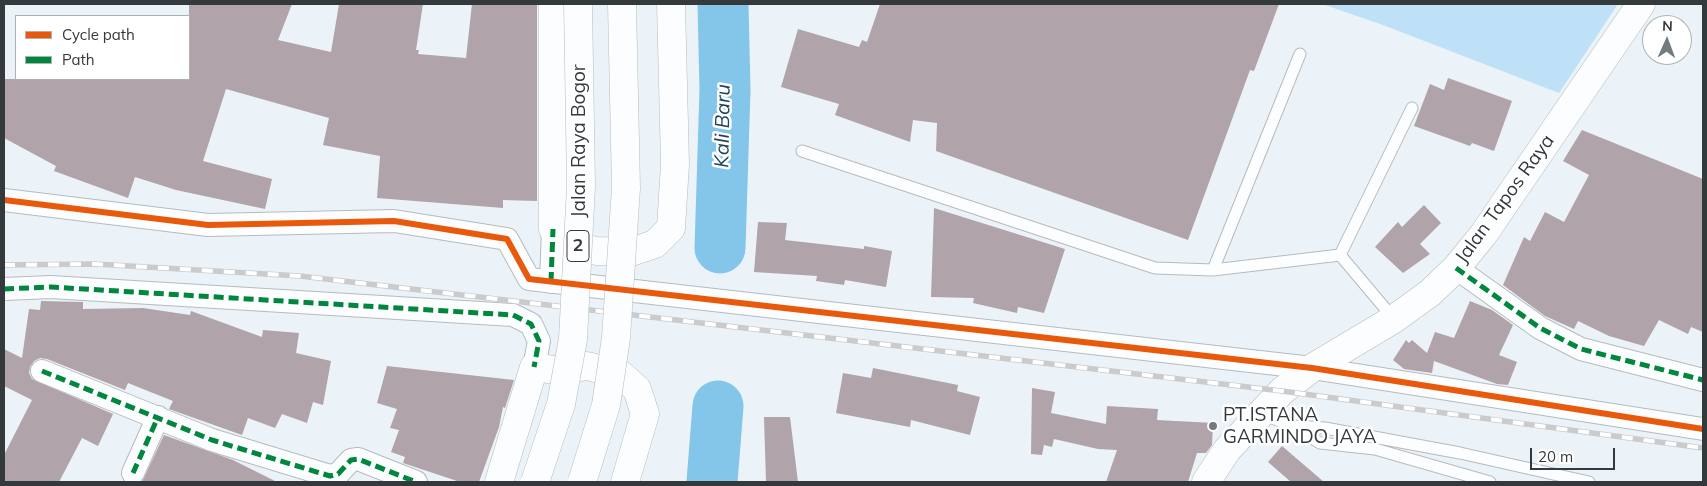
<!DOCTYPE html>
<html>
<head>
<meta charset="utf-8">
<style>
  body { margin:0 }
  #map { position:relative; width:1707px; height:486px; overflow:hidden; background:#ecf3f8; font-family:Mulish,sans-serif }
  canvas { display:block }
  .frame { position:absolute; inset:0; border:5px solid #34393c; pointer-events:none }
  .legend { position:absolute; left:15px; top:15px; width:175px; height:65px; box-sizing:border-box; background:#fff; border:1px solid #aeb0b1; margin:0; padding:6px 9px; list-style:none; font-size:15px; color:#34393c }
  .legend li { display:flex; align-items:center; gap:10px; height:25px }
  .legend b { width:25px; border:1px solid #aeb0b1 }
  .north { position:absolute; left:1642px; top:15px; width:50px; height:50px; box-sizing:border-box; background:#fff; border:1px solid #aeb0b1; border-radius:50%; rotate:2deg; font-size:14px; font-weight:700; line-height:20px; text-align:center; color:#34393c }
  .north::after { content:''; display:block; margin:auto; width:18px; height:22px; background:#747a7e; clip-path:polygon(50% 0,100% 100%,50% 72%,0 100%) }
  .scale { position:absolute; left:1530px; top:448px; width:85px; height:22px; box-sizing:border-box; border:2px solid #34393c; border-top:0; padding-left:6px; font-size:15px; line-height:18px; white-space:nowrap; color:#34393c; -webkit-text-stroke:4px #fff; paint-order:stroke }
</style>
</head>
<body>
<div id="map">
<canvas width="1707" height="486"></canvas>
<div class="frame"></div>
<ul class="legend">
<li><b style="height:6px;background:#e8590c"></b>Cycle path</li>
<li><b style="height:6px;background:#00873e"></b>Path</li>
</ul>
<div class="north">N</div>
<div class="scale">20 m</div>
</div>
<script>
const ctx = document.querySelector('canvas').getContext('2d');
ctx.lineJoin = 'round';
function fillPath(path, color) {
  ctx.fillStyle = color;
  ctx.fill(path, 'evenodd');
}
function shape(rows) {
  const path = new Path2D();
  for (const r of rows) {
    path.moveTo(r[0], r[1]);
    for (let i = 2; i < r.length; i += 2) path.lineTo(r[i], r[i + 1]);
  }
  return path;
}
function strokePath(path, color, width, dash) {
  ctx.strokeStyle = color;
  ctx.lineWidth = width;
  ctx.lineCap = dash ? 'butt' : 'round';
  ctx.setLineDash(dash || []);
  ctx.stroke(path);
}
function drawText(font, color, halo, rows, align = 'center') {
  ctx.font = font + ' Mulish,sans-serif';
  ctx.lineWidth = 5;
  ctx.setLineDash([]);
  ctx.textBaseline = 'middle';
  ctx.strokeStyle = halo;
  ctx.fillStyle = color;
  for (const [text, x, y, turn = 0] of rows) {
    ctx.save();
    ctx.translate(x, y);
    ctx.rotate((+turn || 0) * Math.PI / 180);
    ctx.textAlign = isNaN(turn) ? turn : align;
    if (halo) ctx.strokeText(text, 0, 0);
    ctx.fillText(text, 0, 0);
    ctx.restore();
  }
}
fillPath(shape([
  [1322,4,1618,4,1559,93,1383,25]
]), '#bee1f7');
strokePath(shape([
  [720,248,725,90,723,4],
  [712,482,718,406]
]), '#84c5ea', 51);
fillPath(shape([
  [189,4,292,4,278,40,331,52,339,4,423,4,416,50,419,50,418,54,466,58,472,4,537,4,537,201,503,200,503,208,377,198,380,156,323,145,329,118,226,89,203,161,272,179,265,209,176,190,135,177,128,198,54,171,56,166,4,138,4,79,189,79],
  [880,4,1279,4,1254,71,1250,70,1188,240,936,151,937,123,913,120,910,142,835,115,839,104,781,87,798,29,859,47,862,40,867,42],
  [1448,78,1512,101,1494,151,1472,143,1470,146,1414,126,1430,84,1444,90],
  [1582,130,1703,179,1703,332,1691,327,1688,334,1659,320,1644,346,1609,336,1578,321,1574,329,1545,316,1503,285,1524,237,1530,241,1545,212,1564,222,1589,175,1563,161],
  [1424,205,1441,223,1420,244,1430,254,1403,273,1375,247,1398,222,1402,227],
  [934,208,1065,249,1044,313,1018,307,1017,313,973,303,974,298,931,297],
  [758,222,787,223,785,240,864,249,864,246,892,251,886,287,845,280,844,285,816,281,817,276,754,272],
  [41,301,83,302,83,309,143,308,190,315,191,311,262,337,263,330,299,333,296,353,331,361,323,405,313,402,307,423,282,414,275,428,248,418,242,435,169,409,173,401,128,383,125,390,47,359,40,358,34,361,30,367,29,373,32,379,113,414,98,446,82,438,59,482,4,482,4,455,32,400,4,386,4,349,22,358,29,309,40,310],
  [1470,301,1492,310,1513,325,1499,355,1517,362,1508,385,1497,384,1434,361,1432,373,1404,369,1393,360,1406,340,1409,343,1412,340,1427,353,1435,332,1454,338],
  [387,366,514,380,505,408,503,407,499,427,479,482,460,482,403,463,405,457,391,452,399,430,390,428,397,409,377,403],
  [873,368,958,385,957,391,980,397,970,435,911,420,910,427,836,413,843,373,871,378],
  [1032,388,1055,392,1051,413,1106,424,1107,406,1158,409,1157,420,1213,423,1212,445,1206,453,1197,453,1188,482,1106,482,1117,450,1098,449,1054,439,1052,447,1044,445,1042,455,1031,454],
  [764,417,790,417,798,482,766,482],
  [164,435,233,460,277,482,142,482],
  [1282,446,1324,482,1291,482,1268,462]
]), '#b0a3a9');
const lane = shape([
  [802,151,1155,268,1213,270,1340,255],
  [1340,255,1412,108],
  [1340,255,1394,319],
  [1213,270,1300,54],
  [1262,414,1293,426,1320,443,1375,449,1490,482],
  [1293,426,1325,428,1460,453,1589,482]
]);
const street = shape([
  [4,200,208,225,394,221,507,239,529,279,1312,368,1703,429],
  [1456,268,1540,328,1581,349,1703,380],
  [551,282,553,229],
  [4,289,51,287,513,315,531,324,539,341,534,367],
  [42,371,212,440,330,476,338,474,351,460,358,459,416,482],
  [133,473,158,417]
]);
const secondary = shape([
  [1206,482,1227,450,1282,391,1312,368,1394,319,1430,293,1456,268,1483,235,1641,4]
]);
const highway = shape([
  [553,4,553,229,568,244,596,251,631,252,655,244,671,228,675,164,671,4],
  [499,482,534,367,555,370,587,366,620,374,637,389,645,414,625,482]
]);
strokePath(lane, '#b5bbbf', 13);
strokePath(street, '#b5bbbf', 24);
strokePath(secondary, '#b5bbbf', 29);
strokePath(highway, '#b5bbbf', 29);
strokePath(lane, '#fcfdfe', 11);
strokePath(street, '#fcfdfe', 22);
strokePath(secondary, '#fcfdfe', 28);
strokePath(highway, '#fcfdfe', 28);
const rail = shape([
  [4,265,95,264,300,276,1282,391,1703,448]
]);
strokePath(rail, '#c9cbcc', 5.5);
strokePath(rail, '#fff', 4, [11]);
const highwayBridge = shape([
  [535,482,561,404,573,339,581,186,578,4],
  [582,482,606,405,616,338,626,188,622,4]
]);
strokePath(highwayBridge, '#b5bbbf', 29, []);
strokePath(highwayBridge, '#fcfdfe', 28);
strokePath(shape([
  [1456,268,1540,328,1581,349,1703,380],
  [551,282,553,229],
  [4,289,51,287,513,315,531,324,539,341,534,367],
  [42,371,212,440,330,476,338,474,351,460,358,459,416,482],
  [133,473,158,417]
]), '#00873e', 5, [10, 5]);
strokePath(shape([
  [4,200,208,225,394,221,507,239,529,279,1312,368,1703,429]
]), '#e8590c', 6);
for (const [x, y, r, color] of [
  [1213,426,5,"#747a7e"]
]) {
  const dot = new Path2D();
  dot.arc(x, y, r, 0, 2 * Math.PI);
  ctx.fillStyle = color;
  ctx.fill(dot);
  strokePath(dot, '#fff', 2);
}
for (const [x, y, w] of [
  [578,246,22]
]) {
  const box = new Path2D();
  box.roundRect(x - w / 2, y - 15.5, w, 31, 4);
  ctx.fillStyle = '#fff';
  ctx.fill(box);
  strokePath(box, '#34393c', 1);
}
drawText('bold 18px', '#34393c', null, [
  ["2",578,246]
]);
drawText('19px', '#34393c', '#fff', [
  ["Jalan Raya Bogor",579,141,-90],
  ["Jalan Tapos Raya",1505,199,-54]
]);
drawText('19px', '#34393c', '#fff', [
  ["PT.ISTANA",1223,415],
  ["GARMINDO JAYA",1223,437]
], 'left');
drawText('italic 20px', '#1d4359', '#fff', [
  ["Kali Baru",723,126,-89]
]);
</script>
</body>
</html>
